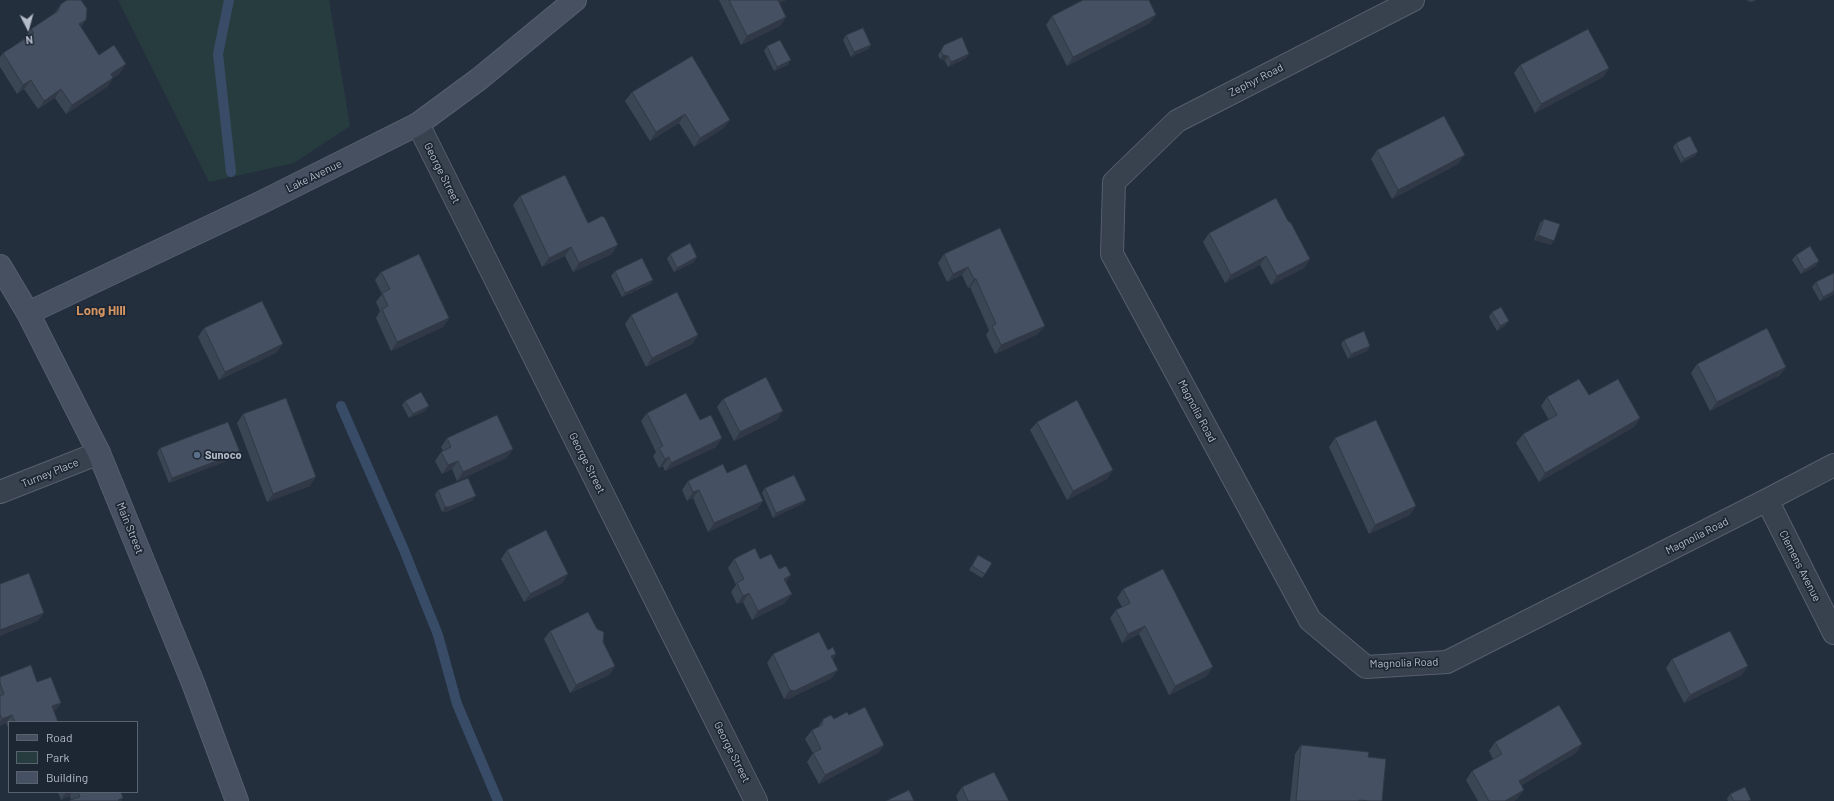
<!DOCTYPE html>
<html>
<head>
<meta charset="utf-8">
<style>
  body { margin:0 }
  #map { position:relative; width:1834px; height:801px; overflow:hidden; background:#242f3e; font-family:Barlow,sans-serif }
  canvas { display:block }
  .legend { position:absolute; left:8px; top:721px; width:130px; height:72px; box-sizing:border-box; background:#1d2633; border:1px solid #59626f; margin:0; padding:5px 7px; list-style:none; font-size:12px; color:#b4bcc9 }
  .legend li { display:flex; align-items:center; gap:8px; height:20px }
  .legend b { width:20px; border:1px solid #59626f }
  .north { position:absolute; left:8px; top:8px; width:40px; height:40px; -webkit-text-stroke:3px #1d2633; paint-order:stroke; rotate:174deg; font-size:11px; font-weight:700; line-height:16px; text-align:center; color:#b4bcc9 }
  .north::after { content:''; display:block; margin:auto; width:14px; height:18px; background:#b4bcc9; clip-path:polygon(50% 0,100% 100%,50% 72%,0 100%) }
</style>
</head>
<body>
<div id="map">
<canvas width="1834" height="801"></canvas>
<ul class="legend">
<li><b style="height:5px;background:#465061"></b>Road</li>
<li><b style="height:11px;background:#263c3f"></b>Park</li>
<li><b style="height:11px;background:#455162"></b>Building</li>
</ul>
<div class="north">N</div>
</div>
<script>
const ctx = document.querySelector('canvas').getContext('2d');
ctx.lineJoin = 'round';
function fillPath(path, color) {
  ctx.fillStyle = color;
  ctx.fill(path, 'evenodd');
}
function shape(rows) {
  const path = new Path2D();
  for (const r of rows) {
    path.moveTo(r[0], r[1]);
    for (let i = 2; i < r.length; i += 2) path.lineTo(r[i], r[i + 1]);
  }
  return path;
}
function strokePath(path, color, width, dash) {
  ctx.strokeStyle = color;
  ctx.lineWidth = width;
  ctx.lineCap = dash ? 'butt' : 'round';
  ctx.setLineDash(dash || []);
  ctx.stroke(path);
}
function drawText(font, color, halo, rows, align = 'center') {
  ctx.font = font + ' Barlow,sans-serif';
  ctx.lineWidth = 3.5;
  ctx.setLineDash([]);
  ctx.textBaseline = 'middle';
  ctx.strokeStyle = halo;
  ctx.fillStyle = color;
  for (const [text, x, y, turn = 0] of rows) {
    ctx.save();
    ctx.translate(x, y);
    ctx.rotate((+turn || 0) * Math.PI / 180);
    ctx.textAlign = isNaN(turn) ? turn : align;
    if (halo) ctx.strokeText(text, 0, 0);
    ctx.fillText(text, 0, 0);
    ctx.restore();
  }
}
fillPath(shape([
  [118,0,329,0,350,126,294,163,209,182]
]), '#263c3f');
strokePath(shape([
  [229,0,218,54,231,172],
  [341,406,404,550,438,635,457,704,498,801]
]), '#394c67', 10);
const street = shape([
  [1413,0,1177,121,1114,182,1112,254,1310,620,1366,667,1447,662,1767,500,1834,465],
  [418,124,756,801],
  [0,492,99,453],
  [1767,500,1834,633]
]);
const secondary = shape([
  [0,266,28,313,99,453,193,683,237,801],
  [28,313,262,202,418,124,479,79,575,0]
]);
strokePath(street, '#565f6c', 24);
strokePath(secondary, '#565f6c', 24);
strokePath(street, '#38414e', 22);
strokePath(secondary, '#465061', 22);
fillPath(shape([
  [719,0,786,0,779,3,786,17,780,26,741,45],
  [1746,0,1756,0,1751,2],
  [61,4,86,20,81,27,99,55,120,73,113,78,107,87,66,114,55,98,38,109,24,89,17,94,0,67,0,57,3,53,25,38,31,29,54,14],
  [1052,16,1150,23,1067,66,1046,25],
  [846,35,871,45,868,49,851,57,843,40],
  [944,45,966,58,948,67,945,61,940,59,938,55],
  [767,46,788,65,774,71,764,51],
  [1520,65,1609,68,1603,77,1535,113,1514,73],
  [632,92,724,128,694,147,679,123,650,141,625,101],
  [1676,143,1695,156,1681,163,1673,147],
  [1377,150,1458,164,1392,199,1371,159],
  [520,196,588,223,612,254,573,272,565,256,542,267,513,205],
  [1544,219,1551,245,1534,240,1540,223],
  [1288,221,1310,259,1304,268,1271,285,1260,265,1225,283,1203,242,1209,233],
  [1000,228,1038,334,995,354,986,335,989,330,970,287,968,288,962,275,947,282,938,263,944,254],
  [670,254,694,262,674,272,667,259],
  [1796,255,1816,266,1801,274,1792,260],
  [615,271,653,280,650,284,622,297,611,276],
  [381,272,449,318,443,327,391,351,376,318,380,311,376,302,382,294,375,280],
  [1834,273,1834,294,1820,301,1812,287,1816,282],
  [1492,312,1506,325,1497,331,1489,317],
  [631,315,698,335,692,344,646,367,625,324],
  [204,328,276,353,219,380,198,337],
  [1344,340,1370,346,1367,351,1348,359,1341,344],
  [1697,364,1786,367,1780,375,1710,411,1691,373],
  [1589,395,1640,418,1634,427,1539,482,1516,443,1523,434,1549,420,1541,406,1547,397],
  [723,399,777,420,734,441,717,407],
  [405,401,425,411,409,418,402,405],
  [647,413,700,420,722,438,716,447,665,471,663,466,659,468,653,456,656,452,641,421],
  [243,414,310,486,267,502,237,423],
  [1037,422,1107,479,1067,500,1030,430],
  [447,438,513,449,506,458,457,481,452,469,442,474,435,461,441,452,443,451,441,447],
  [1335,438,1410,515,1369,534,1329,447],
  [160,448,237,457,169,483,157,453],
  [727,473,763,501,757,509,708,532,693,498,687,501,682,490,688,481],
  [765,488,806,500,802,504,773,518,762,493],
  [438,490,473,500,446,512,442,512,435,495],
  [507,550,568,574,562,583,524,602,501,559],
  [978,555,985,574,982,578,969,570],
  [734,559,786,583,785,603,752,620,743,602,737,604,731,592,736,585,728,568],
  [1123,589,1207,676,1169,695,1139,634,1122,643,1110,618,1116,610,1122,607,1117,598],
  [597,629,615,666,609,675,570,693,544,639,550,631],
  [828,650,836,654,833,659,832,678,788,699,784,699,767,663,773,654],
  [1672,659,1742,675,1684,703,1666,668],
  [0,677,61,703,54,712,58,722,9,722,9,730,6,723,0,726],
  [849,715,884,745,878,753,819,784,807,762,813,753,805,739,812,730,818,727,823,719,834,719],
  [1495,742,1582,744,1576,753,1522,785,1518,798,1514,801,1478,801,1466,780,1472,771,1493,759,1489,751],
  [1301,745,1368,757,1382,801,1290,801,1295,754],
  [962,787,1009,801,958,801,956,796],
  [58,792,121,792,123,798,121,801,70,801,71,800,70,796,61,800],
  [1730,794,1750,801,1728,801,1727,799]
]), '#3b4654');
fillPath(shape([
  [776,0,786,0,771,7],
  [1156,15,1150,23,1067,66,1073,57],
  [786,17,780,26,741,45,747,36],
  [86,20,80,28,79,24],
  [871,45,868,49,851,57,854,52],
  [969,54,966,58,948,67,951,62],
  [943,55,948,56,945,61,940,59],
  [791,60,788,65,774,71,777,67],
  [126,64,120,73,105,83,111,74],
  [1609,68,1603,77,1535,113,1541,104],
  [113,78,107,87,66,114,72,105],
  [31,80,24,89,17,94,23,85],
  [61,89,55,98,38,109,44,101],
  [685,114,679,123,650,141,656,132],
  [730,120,724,128,694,147,700,138],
  [1698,152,1695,156,1681,163,1684,159],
  [1465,155,1458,164,1392,199,1398,190],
  [1538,235,1554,241,1551,245,1534,240],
  [618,245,612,254,573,272,579,263],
  [571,247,565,256,542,267,549,258],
  [1266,256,1260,265,1225,283,1231,275],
  [697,257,694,262,674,272,677,268],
  [1310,259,1304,268,1271,285,1277,276],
  [1819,261,1816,266,1801,274,1804,270],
  [968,267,962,275,947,282,953,274],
  [974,279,976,279,970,287,968,288],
  [653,280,650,284,622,297,625,293],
  [1834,291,1834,294,1820,301,1823,297],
  [449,318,443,327,391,351,397,342],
  [1509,321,1506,325,1497,331,1500,326],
  [1045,326,1038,334,995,354,1001,345],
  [698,335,692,344,646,367,652,358],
  [283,344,276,353,219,380,225,372],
  [1370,346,1367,351,1348,359,1351,354],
  [1786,367,1780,375,1710,411,1717,402],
  [429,406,425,411,409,418,413,414],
  [783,411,777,420,734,441,740,432],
  [1640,418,1634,427,1539,482,1545,473],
  [722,438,716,447,665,471,671,463],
  [513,449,506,458,457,481,463,472],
  [240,452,237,457,169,483,172,478],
  [669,457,663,466,659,468,665,459],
  [458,461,452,469,442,474,448,465],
  [1113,470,1107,479,1067,500,1073,491],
  [316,477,310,486,267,502,273,494],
  [699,490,693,498,687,501,693,492],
  [476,496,473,500,446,512,442,512,445,507],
  [806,500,802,504,773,518,776,513],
  [763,501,757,509,708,532,714,523],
  [1416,506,1410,515,1369,534,1375,525],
  [568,574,562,583,524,602,530,594],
  [791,575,785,584,784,579],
  [749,593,743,602,737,604,743,596],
  [792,594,785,603,752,620,758,611],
  [44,613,38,621,0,636,0,630],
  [1145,626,1139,634,1122,643,1128,634],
  [836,654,830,663,831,656],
  [615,666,609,675,570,693,576,685],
  [1748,666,1742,675,1684,703,1690,695],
  [1213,667,1207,676,1169,695,1175,686],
  [838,670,832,678,788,699,784,699,790,690],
  [61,703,55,711,46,715,52,706],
  [12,715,6,723,0,726,0,722,2,719],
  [1582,744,1576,753,1513,790,1519,781],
  [884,745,878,753,819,784,825,775],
  [1524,790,1518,798,1514,801,1505,801],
  [66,792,72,792,70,796,61,800],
  [123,798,121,801,117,801,118,800]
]), '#303945');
const building = shape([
  [67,0,81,0,87,9,86,20,79,24,99,55,114,45,126,64,111,74,113,78,72,105,61,89,44,101,31,80,23,85,3,53,34,33,31,29,58,11,61,4,67,0],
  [729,0,778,0,786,17,747,36,729,0],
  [1083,0,1149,0,1156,15,1073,57,1052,16,1083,0],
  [863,28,871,45,854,52,846,35,863,28],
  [1588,29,1609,68,1541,104,1520,65,1588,29],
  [962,37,969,54,951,62,948,56,943,55,941,51,944,45,962,37],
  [780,40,791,60,777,67,767,46,780,40],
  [692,56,730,120,700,138,685,114,656,132,632,92,692,56],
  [1444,116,1465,155,1398,190,1377,150,1444,116],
  [1690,136,1698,152,1684,159,1676,143,1690,136],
  [565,175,588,223,602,216,605,218,618,245,579,263,571,247,549,258,520,196,565,175],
  [1276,198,1288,221,1291,223,1310,259,1277,276,1266,256,1231,275,1209,233,1276,198],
  [1544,219,1560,224,1554,241,1538,235,1544,219],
  [1000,228,1045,326,1001,345,992,326,996,324,976,279,974,279,968,267,953,274,944,254,1000,228],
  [690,243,697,257,677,268,670,254,690,243],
  [1810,246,1819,261,1804,270,1796,255,1810,246],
  [419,254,449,318,397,342,382,309,388,306,382,293,390,289,381,272,419,254],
  [642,258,653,280,625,293,615,271,642,258],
  [1834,273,1834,291,1823,297,1816,282,1834,273],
  [677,292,698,335,652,358,631,315,677,292],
  [262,301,283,344,225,372,204,328,262,301],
  [1501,307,1509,321,1500,326,1492,312,1501,307],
  [1767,328,1786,367,1717,402,1697,364,1767,328],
  [1364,331,1370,346,1351,354,1344,340,1364,331],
  [766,377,783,411,740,432,723,399,766,377],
  [1579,379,1589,395,1618,379,1640,418,1545,473,1523,434,1557,415,1547,397,1579,379],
  [421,392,429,406,413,414,405,401,421,392],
  [686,393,700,420,711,415,722,438,671,463,669,457,665,459,659,448,663,446,647,413,686,393],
  [286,398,316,477,273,494,243,414,286,398],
  [1077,400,1113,470,1073,491,1037,422,1077,400],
  [497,415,513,449,463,472,458,461,448,465,441,452,451,447,447,438,497,415],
  [1376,420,1416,506,1375,525,1335,438,1376,420],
  [228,422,240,452,172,478,160,448,228,422],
  [723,464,727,473,746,464,763,501,714,523,699,490,693,492,688,481,723,464],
  [794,475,806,500,776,513,765,488,794,475],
  [468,478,476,496,449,507,445,507,438,490,468,478],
  [546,530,568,574,530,594,507,550,546,530],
  [755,548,760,559,771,554,779,569,786,566,791,575,784,579,792,594,758,611,749,593,743,596,737,583,744,579,734,559,755,548],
  [978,555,992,563,985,574,972,566,978,555],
  [1163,569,1213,667,1175,686,1145,626,1128,634,1116,610,1130,603,1123,589,1163,569],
  [29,573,44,613,0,630,0,584,29,573],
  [588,612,597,629,604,632,603,642,615,666,576,685,550,631,588,612],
  [1730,631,1748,666,1690,695,1672,659,1730,631],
  [819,632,828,650,833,647,836,654,831,656,838,670,794,691,790,690,773,654,819,632],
  [31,665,37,682,51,677,61,703,52,706,58,722,15,722,12,715,2,719,0,714,0,696,4,694,0,683,0,677,31,665],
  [1559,705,1582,744,1519,781,1524,790,1505,801,1489,801,1472,771,1502,754,1495,742,1559,705],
  [865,707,884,745,825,775,813,753,821,749,812,730,822,725,823,719,831,715,834,719,847,712,849,715,865,707],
  [1301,745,1369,752,1368,757,1386,759,1382,801,1369,801,1359,800,1359,801,1296,801,1301,745],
  [994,772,1009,801,968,801,962,787,994,772],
  [1745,787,1751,800,1748,801,1734,801,1730,794,1745,787],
  [909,790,914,801,886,801,909,790],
  [78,792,121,792,123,798,118,800,119,801,70,801,70,800,80,797,78,792]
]);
fillPath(building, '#455162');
strokePath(building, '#303945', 1);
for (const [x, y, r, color] of [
  [197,455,4,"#5c6f8a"]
]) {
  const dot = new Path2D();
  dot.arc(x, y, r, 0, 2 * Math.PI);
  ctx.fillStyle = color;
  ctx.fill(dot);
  strokePath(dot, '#1d2633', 1.5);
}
drawText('11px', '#b4bcc9', '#1d2633', [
  ["Zephyr Road",1256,80,-27],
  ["George Street",442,173,63],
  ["Lake Avenue",314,176,-26],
  ["Magnolia Road",1197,411,62],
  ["George Street",587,463,63],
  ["Turney Place",50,473,-22],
  ["Main Street",130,528,68],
  ["Magnolia Road",1697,536,-27],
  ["Clemens Avenue",1800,566,63],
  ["Magnolia Road",1404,663,-2],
  ["George Street",732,752,63]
]);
drawText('bold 11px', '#b4bcc9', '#1d2633', [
  ["Sunoco",205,455]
], 'left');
drawText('bold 13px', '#d59563', '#1d2633', [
  ["Long Hill",101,311]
]);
</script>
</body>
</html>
